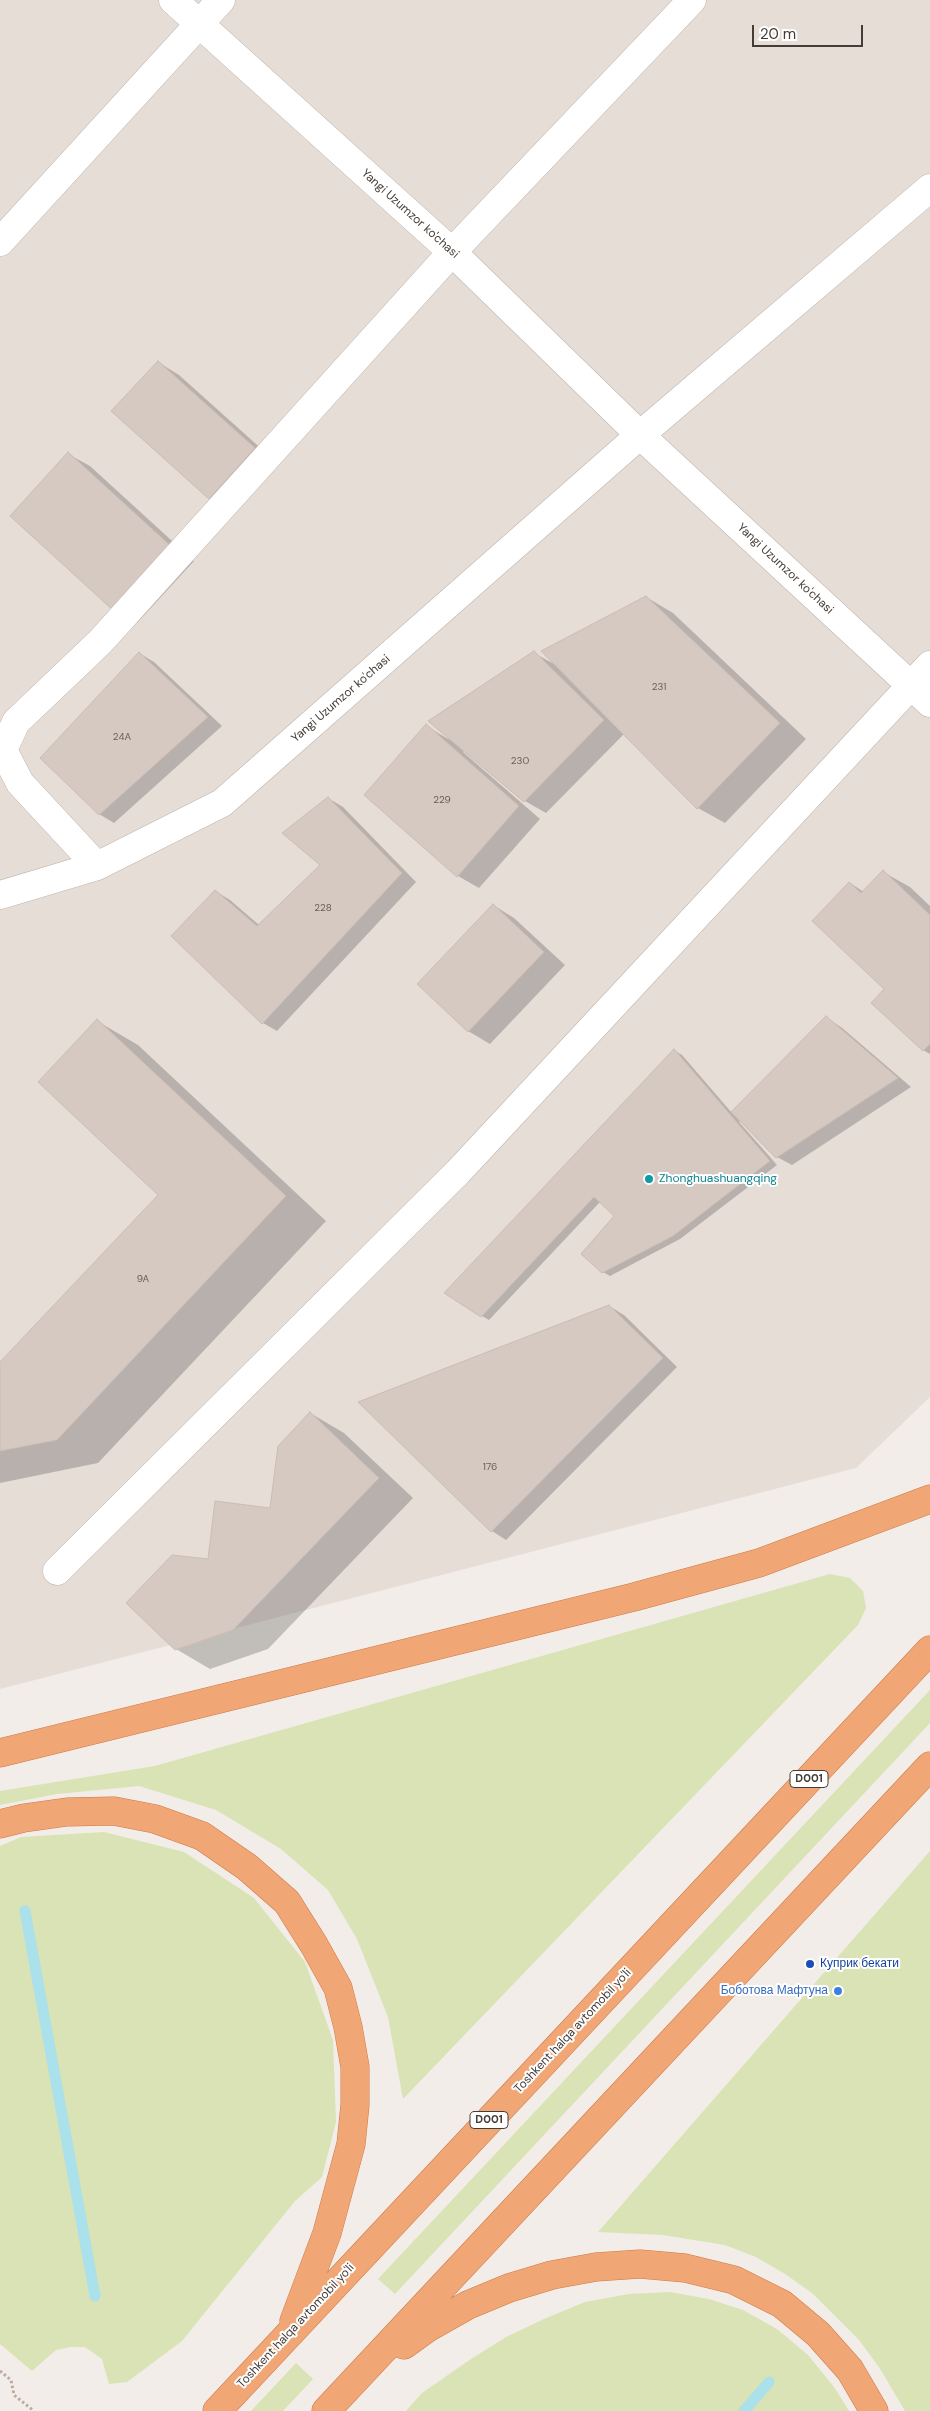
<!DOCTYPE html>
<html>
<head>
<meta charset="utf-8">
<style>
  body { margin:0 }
  #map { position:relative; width:930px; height:2411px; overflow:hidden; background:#f2ede8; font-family:"DM Sans",sans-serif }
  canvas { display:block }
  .scale { position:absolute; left:752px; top:25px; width:111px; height:22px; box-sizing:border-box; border:2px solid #453c37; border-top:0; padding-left:6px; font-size:15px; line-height:18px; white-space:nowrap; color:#453c37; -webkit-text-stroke:4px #fff; paint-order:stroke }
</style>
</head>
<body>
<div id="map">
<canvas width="930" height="2411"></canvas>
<div class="scale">20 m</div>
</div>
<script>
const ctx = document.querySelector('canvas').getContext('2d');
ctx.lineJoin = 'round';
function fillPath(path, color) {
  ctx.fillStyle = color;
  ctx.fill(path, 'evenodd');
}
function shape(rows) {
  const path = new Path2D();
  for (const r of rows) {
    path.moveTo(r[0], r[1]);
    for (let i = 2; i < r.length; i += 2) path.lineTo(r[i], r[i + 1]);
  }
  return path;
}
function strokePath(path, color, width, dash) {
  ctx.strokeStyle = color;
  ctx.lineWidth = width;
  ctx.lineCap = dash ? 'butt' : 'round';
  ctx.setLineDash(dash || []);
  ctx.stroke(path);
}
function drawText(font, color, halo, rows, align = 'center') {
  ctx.font = font + ' "DM Sans",sans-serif';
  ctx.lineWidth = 4;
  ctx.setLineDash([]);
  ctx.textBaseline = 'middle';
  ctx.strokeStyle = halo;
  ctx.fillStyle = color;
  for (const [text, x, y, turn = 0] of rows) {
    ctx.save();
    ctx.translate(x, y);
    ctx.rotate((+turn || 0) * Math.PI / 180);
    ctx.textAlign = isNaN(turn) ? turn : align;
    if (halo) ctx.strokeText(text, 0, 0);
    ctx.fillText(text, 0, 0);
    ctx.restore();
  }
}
fillPath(shape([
  [0,0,930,0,930,1397,856,1468,0,1689]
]), '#e6ddd7');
fillPath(shape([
  [830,1574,850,1578,863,1591,866,1608,858,1625,403,2099,388,2017,357,1939,328,1890,281,1849,216,1810,139,1786,57,1794,0,1805,0,1791,155,1766],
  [930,1690,930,1723,395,2294,378,2279],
  [104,1832,184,1852,254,1898,305,1962,333,2040,336,2122,322,2177,295,2201,182,2341,127,2382,109,2384,102,2359,85,2347,71,2347,56,2350,32,2371,0,2344,0,1846,21,1837],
  [930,1851,930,2411,905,2411,879,2367,859,2340,812,2293,785,2274,756,2257,725,2245,663,2235,598,2232],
  [670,2292,709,2299,743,2310,777,2329,808,2355,834,2387,849,2411,406,2411,422,2393,471,2359,506,2337,544,2319,585,2302,629,2294],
  [296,2363,313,2379,283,2411,251,2411]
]), '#dae3b5');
fillPath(shape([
  [158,362,179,375,275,461,231,510,210,498],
  [68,454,90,466,194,561,137,623,116,611],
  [646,597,673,613,806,739,725,823,698,808,625,733,546,813,525,801,464,750,463,752,540,819,479,888,458,876,365,795,426,726,450,740,534,653,556,665],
  [139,653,154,662,222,726,114,823,99,814],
  [328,798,343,807,416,882,277,1031,263,1023,215,891,230,900,259,925,322,865],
  [883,872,910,887,930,906,930,1054,923,1050,886,989,850,883,864,892],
  [493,905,514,918,565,965,490,1044,468,1031],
  [826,1018,841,1027,911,1087,792,1165,777,1157,741,1120,739,1122,777,1165,680,1239,610,1276,603,1272,616,1216,600,1202,489,1320,482,1316,675,1051,682,1055,732,1113],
  [97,1021,138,1045,326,1221,98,1463,0,1483,0,1363,160,1195],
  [609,1306,624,1315,677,1367,506,1540,492,1531,360,1402],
  [310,1413,344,1433,413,1498,268,1649,210,1669,176,1649,209,1560,271,1509]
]), '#0003');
strokePath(shape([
  [25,1911,95,2296],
  [744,2411,769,2382]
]), '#aae1ea', 11);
const building = shape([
  [158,361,255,448,209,499,111,411,158,361],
  [68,452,173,548,115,612,10,516,68,452],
  [646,596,780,723,697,809,541,651,646,596],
  [534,651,604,720,524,802,428,721,534,651],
  [139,652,208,717,99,815,40,758,139,652],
  [426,724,519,806,457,877,364,795,426,724],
  [328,797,402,873,262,1024,171,936,215,890,257,926,320,865,282,833,328,797],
  [883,870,930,915,930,1044,923,1051,871,1003,884,989,812,921,849,882,861,893,883,870],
  [493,904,544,952,468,1032,417,984,493,904],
  [826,1016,898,1078,776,1158,731,1112,826,1016],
  [97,1019,286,1196,57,1440,0,1451,0,1362,158,1195,38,1082,97,1019],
  [674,1049,770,1161,673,1236,602,1273,581,1254,614,1216,594,1197,481,1317,444,1293,674,1049],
  [609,1305,663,1358,491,1532,358,1402,609,1305],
  [310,1412,379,1478,233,1630,175,1650,126,1603,172,1555,208,1559,215,1501,270,1508,278,1446,310,1412]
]);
fillPath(building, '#d6c9c2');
strokePath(building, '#cdbcb2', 1);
const minor = shape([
  [173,0,452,252,640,435,930,703],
  [0,242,221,0],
  [97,866,20,783,3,750,16,722,100,642,452,252,692,0],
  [0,895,97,866,222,803,640,435,930,188],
  [57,1571,458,1172,930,665]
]);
const highway = shape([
  [0,1753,634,1597,759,1563,930,1499],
  [0,1824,24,1818,67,1812,114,1811,155,1819,202,1836,247,1867,287,1902,314,1945,338,1988,348,2027,355,2067,355,2105,351,2144,327,2233,294,2321],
  [404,2345,429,2327,468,2305,509,2288,552,2275,596,2267,640,2264,685,2268,734,2280,782,2304,818,2334,850,2370,874,2411],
  [217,2411,930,1650],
  [326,2411,930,1766]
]);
strokePath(minor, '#c0b5af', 29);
strokePath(highway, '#cf7846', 29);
strokePath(shape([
  [0,2371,11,2380,14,2395,34,2411]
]), '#beaa9e', 3, [2.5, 2.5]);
strokePath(minor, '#fff', 28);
strokePath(highway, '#f1a775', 28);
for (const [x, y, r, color] of [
  [649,1179,5,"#0f9aa8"],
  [810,1964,5,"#1a4fb4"],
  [838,1991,5,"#3f7fe0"]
]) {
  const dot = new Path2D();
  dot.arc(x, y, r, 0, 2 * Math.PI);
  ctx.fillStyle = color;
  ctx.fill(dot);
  strokePath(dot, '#fff', 2);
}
drawText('10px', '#695f5a', null, [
  ["231",659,687],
  ["24A",122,737],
  ["230",520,761],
  ["229",442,800],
  ["228",323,908],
  ["9A",143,1279],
  ["176",490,1467]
]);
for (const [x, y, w] of [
  [809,1779,38],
  [489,2120,38]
]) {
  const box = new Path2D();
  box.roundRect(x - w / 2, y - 8.5, w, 17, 4);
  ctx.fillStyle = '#fff';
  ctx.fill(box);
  strokePath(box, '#453c37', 1);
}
drawText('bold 11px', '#453c37', null, [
  ["D001",809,1779],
  ["D001",489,2120]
]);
drawText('12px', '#453c37', '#fff', [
  ["Yangi Uzumzor ko'chasi",410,214,42],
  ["Yangi Uzumzor ko'chasi",785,569,43],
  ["Yangi Uzumzor ko'chasi",341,699,-41],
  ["Toshkent halqa avtomobil yo'li",573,2031,-47],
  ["Toshkent halqa avtomobil yo'li",296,2326,-47]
]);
drawText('12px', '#0d838f', '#fff', [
  ["Zhonghuashuangqing",659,1179]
], 'left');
drawText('12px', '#164399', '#fff', [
  ["Куприк бекати",820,1964]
], 'left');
drawText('12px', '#366cbe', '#fff', [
  ["Боботова Мафтуна",828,1991]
], 'right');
</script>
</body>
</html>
